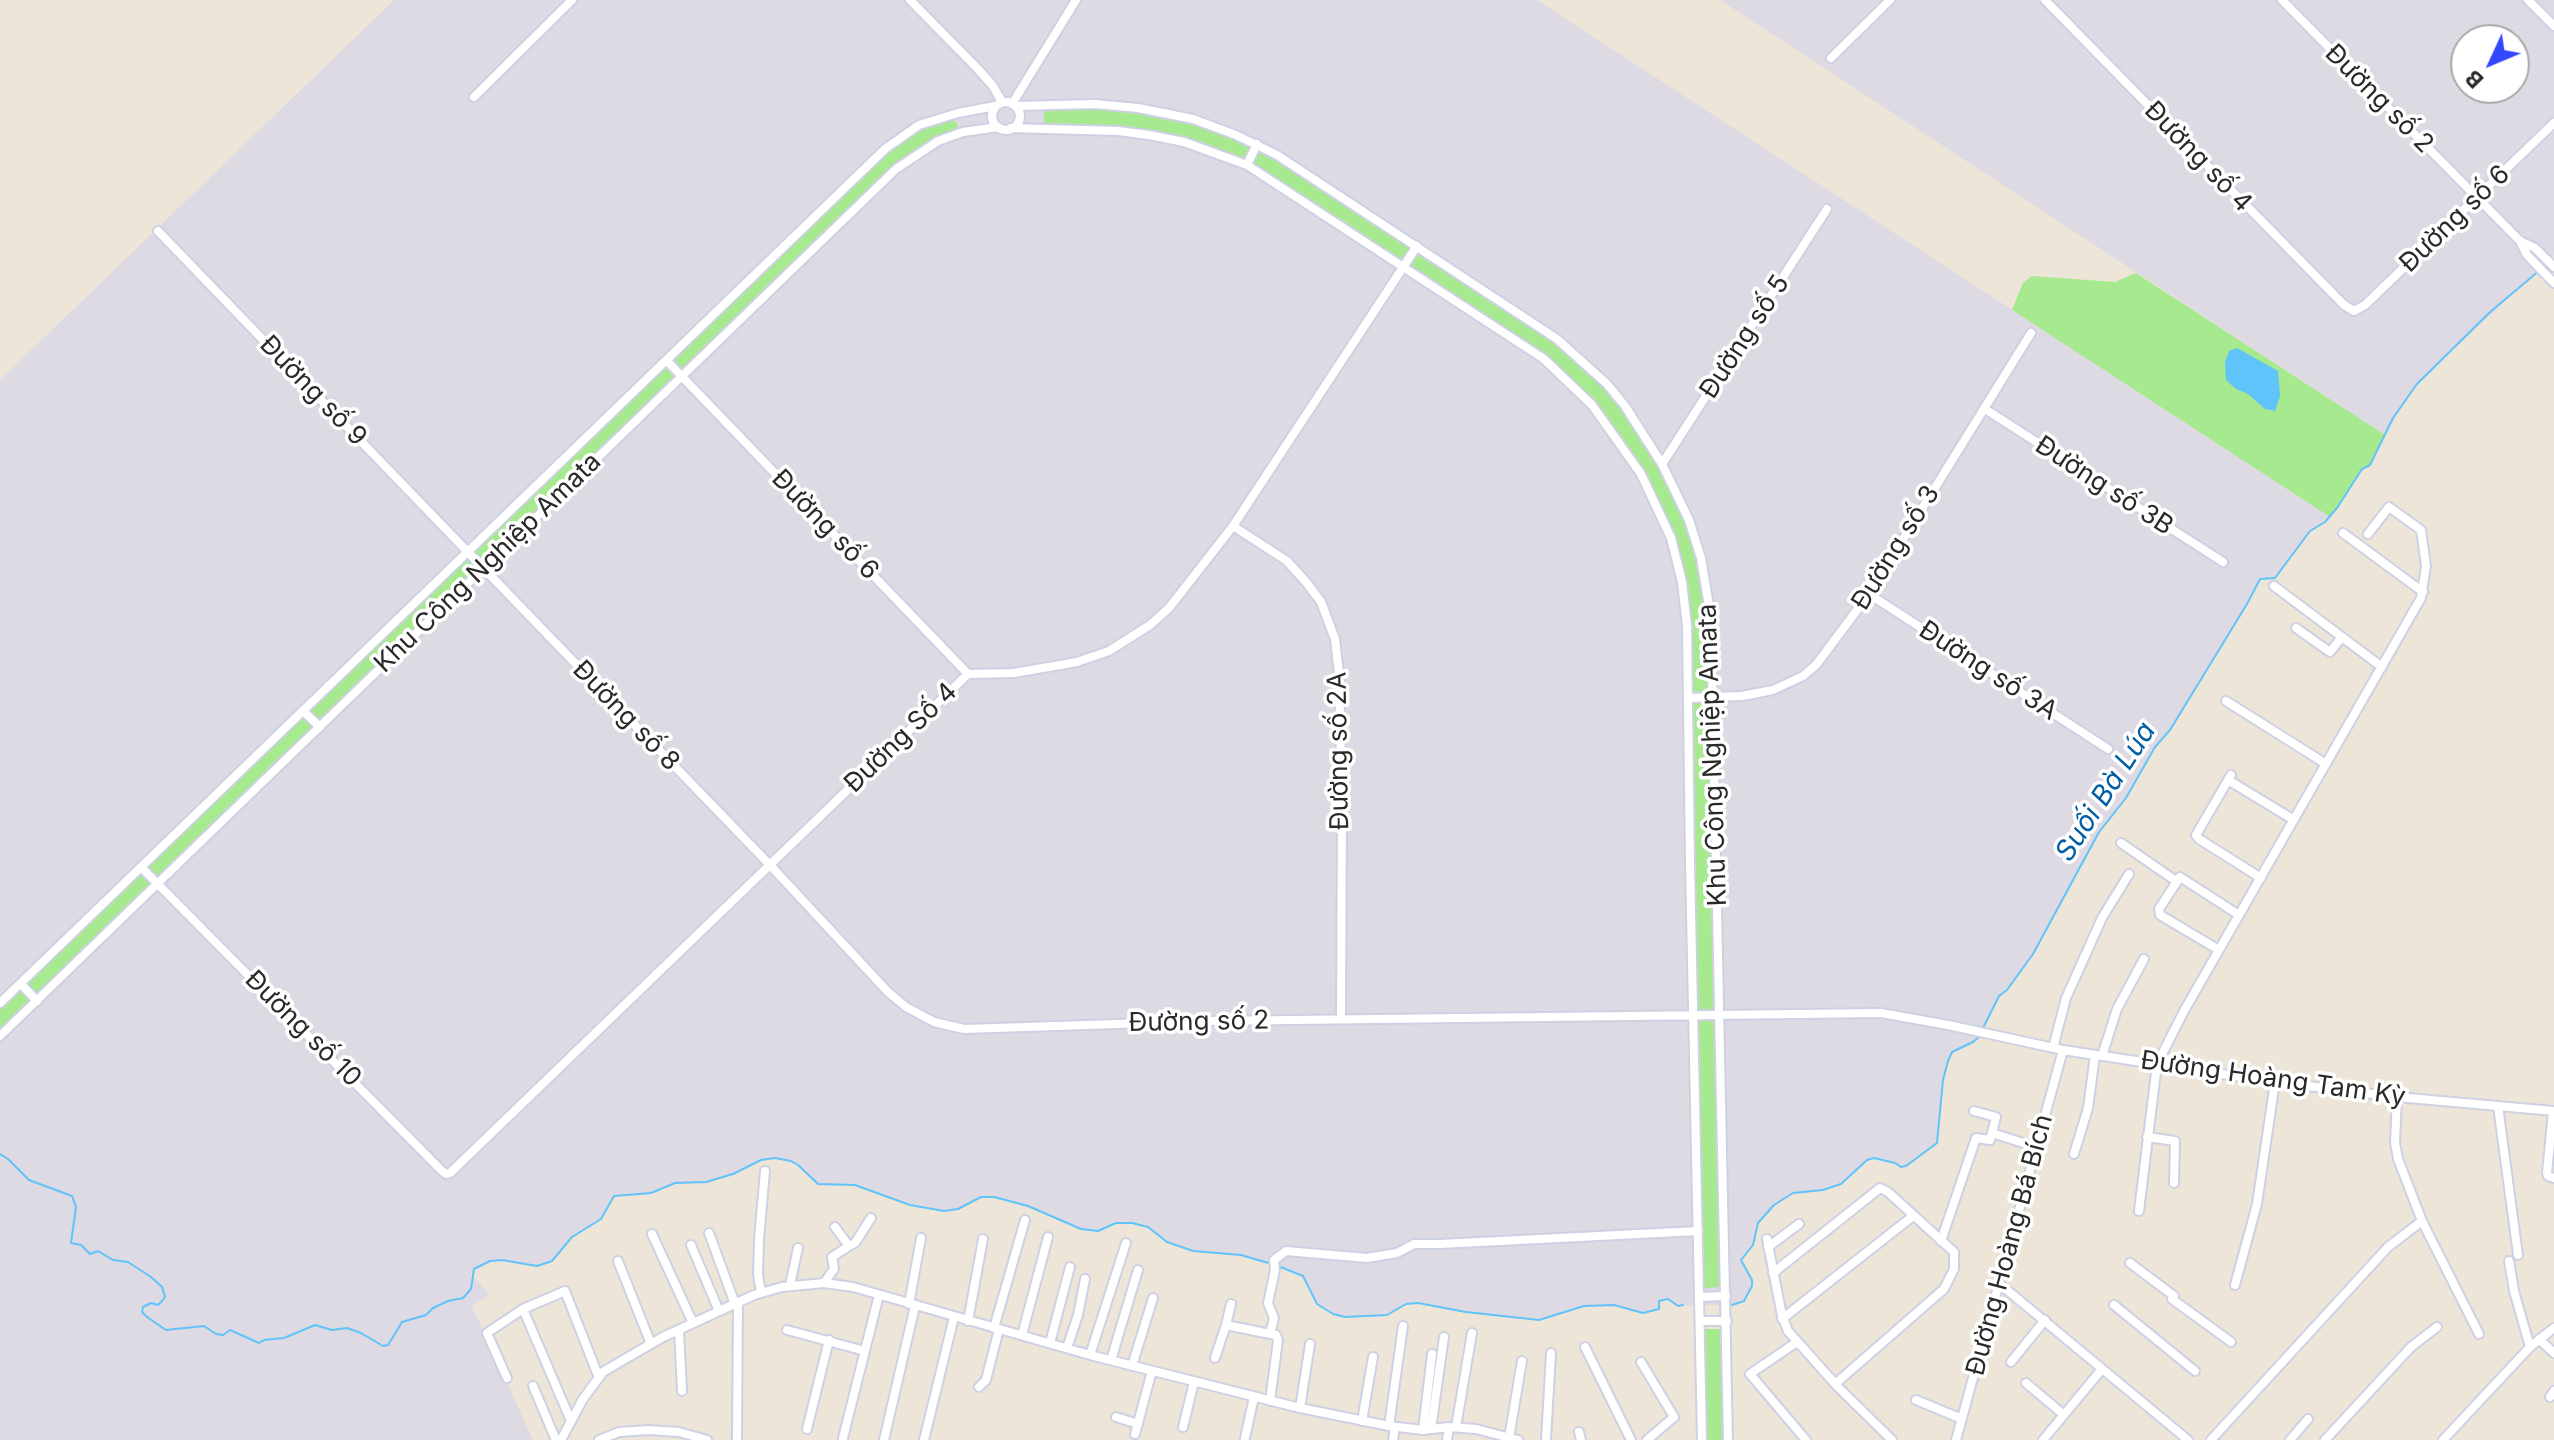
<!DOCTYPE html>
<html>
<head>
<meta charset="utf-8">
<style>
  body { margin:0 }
  #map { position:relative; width:2554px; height:1440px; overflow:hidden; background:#ede6d8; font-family:Inter,sans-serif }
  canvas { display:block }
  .north { position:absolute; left:2450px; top:24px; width:80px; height:80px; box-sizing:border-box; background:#fff; border:2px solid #a9a9a9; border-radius:50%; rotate:226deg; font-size:22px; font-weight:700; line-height:32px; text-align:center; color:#292929 }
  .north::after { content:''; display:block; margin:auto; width:28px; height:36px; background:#3347ff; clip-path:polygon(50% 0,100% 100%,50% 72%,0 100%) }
</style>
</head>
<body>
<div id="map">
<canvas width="2554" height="1440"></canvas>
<div class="north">B</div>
</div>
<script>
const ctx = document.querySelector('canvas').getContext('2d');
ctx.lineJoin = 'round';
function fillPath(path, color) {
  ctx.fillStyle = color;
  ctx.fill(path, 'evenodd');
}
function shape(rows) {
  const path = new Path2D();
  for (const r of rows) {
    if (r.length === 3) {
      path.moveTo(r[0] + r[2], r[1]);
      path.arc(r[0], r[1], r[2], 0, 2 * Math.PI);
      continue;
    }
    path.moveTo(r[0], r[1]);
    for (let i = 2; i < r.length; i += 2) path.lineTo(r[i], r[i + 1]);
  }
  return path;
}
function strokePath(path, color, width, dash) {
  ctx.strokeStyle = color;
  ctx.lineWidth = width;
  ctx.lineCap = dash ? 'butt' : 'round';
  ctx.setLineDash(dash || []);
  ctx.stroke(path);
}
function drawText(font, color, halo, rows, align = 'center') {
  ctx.font = font + ' Inter,sans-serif';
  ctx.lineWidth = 7;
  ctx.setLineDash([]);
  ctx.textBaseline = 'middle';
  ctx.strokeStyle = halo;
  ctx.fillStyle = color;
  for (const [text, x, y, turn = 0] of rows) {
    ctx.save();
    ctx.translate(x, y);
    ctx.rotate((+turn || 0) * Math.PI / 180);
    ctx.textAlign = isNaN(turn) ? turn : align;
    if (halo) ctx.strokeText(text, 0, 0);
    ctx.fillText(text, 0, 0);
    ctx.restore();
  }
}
fillPath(shape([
  [394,0,1537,0,2330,517,2310,531,2275,578,2259,579,2247,604,2170,730,2155,747,2126,798,2099,832,2033,954,2007,990,1999,996,1979,1038,1952,1052,1943,1080,1937,1143,1906,1166,1901,1167,1895,1163,1874,1158,1867,1160,1841,1184,1823,1190,1793,1193,1774,1205,1758,1223,1753,1245,1741,1260,1752,1280,1752,1286,1744,1301,1739,1304,1678,1306,1668,1299,1659,1301,1659,1309,1643,1313,1614,1305,1584,1306,1539,1320,1466,1312,1418,1303,1406,1304,1387,1315,1345,1317,1333,1314,1317,1304,1307,1281,1291,1270,1241,1255,1193,1251,1167,1242,1155,1231,1138,1224,1116,1223,1098,1231,1081,1229,1028,1206,994,1197,981,1197,958,1209,937,1210,890,1199,855,1185,818,1184,798,1165,791,1161,775,1158,761,1160,733,1174,706,1182,675,1183,651,1193,614,1196,601,1219,572,1237,557,1257,547,1263,537,1266,502,1260,490,1261,474,1269,471,1275,490,1294,472,1306,533,1440,0,1440,0,380],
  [1720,0,2554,0,2554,255,2417,384,2385,435],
  [2466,40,2514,40,2514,88,2466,88]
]), '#dedae4');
fillPath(shape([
  [1044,108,1137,111,1192,123,1254,147,1247,161,1184,138,1150,131,1118,127,1044,126],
  [950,119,957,123,958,129,911,152,893,166,680,373,671,362,887,152,920,129],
  [1258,149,1413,248,1405,263,1251,163],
  [1417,251,1543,333,1605,387,1622,408,1659,466,1685,521,1697,559,1707,619,1709,695,1693,695,1690,605,1674,537,1644,472,1625,442,1595,403,1546,356,1408,265],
  [2136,273,2385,435,2370,465,2362,469,2330,517,2012,310,2023,283,2032,276,2115,282],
  [668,365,677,376,482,563,472,552],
  [469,555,479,566,318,723,307,712],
  [1709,699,1717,1013,1698,1014,1693,864,1693,700],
  [304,715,315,726,157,879,146,869],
  [142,871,153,882,36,997,25,985],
  [22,988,33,1000,0,1031,0,1008],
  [1717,1017,1722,1287,1703,1288,1698,1018],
  [1704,1329,1723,1329,1724,1440,1706,1440]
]), '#a6e98f');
fillPath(shape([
  [2237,348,2278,371,2280,396,2275,411,2265,409,2248,394,2236,389,2226,380,2225,362,2229,351]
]), '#60c3fa');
strokePath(shape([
  [1982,1030,1999,996,2007,990,2033,954,2099,832,2126,798,2155,747,2170,730,2247,604,2260,579,2275,578,2310,531,2325,522,2337,508,2362,469,2370,465,2393,418,2417,384,2489,313,2540,270],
  [0,1154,8,1159,29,1180,72,1196,76,1207,71,1243,81,1245,90,1254,98,1251,113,1260,128,1262,151,1277,162,1287,165,1297,162,1301,158,1305,151,1303,143,1307,142,1312,147,1317,166,1330,204,1326,216,1334,223,1335,230,1330,259,1343,264,1340,284,1338,315,1325,332,1330,347,1328,361,1333,383,1346,388,1345,402,1322,426,1315,433,1308,448,1301,463,1298,471,1289,474,1269,490,1261,502,1260,537,1266,552,1261,572,1237,601,1219,614,1196,651,1193,675,1183,706,1182,733,1174,761,1160,775,1158,791,1161,798,1165,818,1184,855,1185,910,1205,944,1211,958,1209,981,1197,994,1197,1028,1206,1081,1229,1098,1231,1116,1223,1132,1223,1148,1227,1167,1242,1193,1251,1241,1255,1272,1264],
  [1278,1266,1303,1276,1317,1304,1333,1314,1345,1317,1387,1315,1406,1304,1418,1303,1466,1312,1539,1320,1584,1306,1614,1305,1643,1313,1659,1309,1659,1301,1668,1299,1678,1306,1683,1305],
  [1732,1305,1744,1301,1752,1286,1752,1280,1741,1260,1753,1245,1758,1223,1774,1205,1793,1193,1823,1190,1841,1184,1867,1160,1874,1158,1895,1163,1901,1167,1906,1166,1937,1143,1943,1080,1948,1061,1952,1052,1973,1042,1980,1036]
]), '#60c3fa', 2);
const minor = shape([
  [910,0,977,68,993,86,1002,102],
  [2045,0,2344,305,2354,311,2365,305,2554,123],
  [2282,0,2520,241,2535,248,2554,267],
  [2528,0,2554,26],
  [1831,58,1890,0],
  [474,97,572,0],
  [1006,116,14],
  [1012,104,1076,0],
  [1015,106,1095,104,1138,108,1193,119,1236,135,1277,155,1557,339,1607,384,1625,406,1662,464,1689,520,1701,558,1711,618,1728,1440],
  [1011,128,1118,131,1149,135,1184,142,1247,165,1544,359,1592,405,1641,474,1671,538,1682,582,1687,626,1690,864,1702,1440],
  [1247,165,1257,144],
  [158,231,769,864,888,992,906,1007,934,1022,964,1029,1209,1021,1881,1013,1948,1025,2063,1050,2275,1082,2397,1097,2554,1111],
  [2520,241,2527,255,2554,283],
  [667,361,968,674],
  [1985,409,2223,562],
  [1662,464,1827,209],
  [1233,526,1287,561,1306,582,1321,602,1335,639,1339,674,1342,808,1341,1019],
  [2343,533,2423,592],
  [2274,586,2382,667],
  [1869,594,2108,749],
  [2296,628,2330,652,2342,637],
  [1689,698,1742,696,1773,690,1803,676,1816,665,1869,594,2031,333],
  [2226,701,2326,764],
  [303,711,320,727],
  [2231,775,2196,835,2199,839,2261,878],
  [2228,780,2294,820],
  [2121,843,2176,881],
  [141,867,441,1170,446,1174,450,1173,968,674,1014,673,1077,662,1109,651,1150,625,1169,608,1233,526,1417,246],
  [2219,950,2160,915,2159,909,2180,877,2239,915],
  [21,984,37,1001],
  [0,1003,885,149,919,125,958,113,995,106],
  [0,1036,896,169,938,141,963,132,998,127],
  [2053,1048,2066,998,2102,918,2129,874],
  [2102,1056,2117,1009,2144,959],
  [2397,1097,2395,1143,2398,1159,2422,1221,2479,1334],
  [2498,1106,2518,1255],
  [1974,1111,1996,1117,1992,1133],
  [2553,1111,2547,1173,2548,1176,2554,1178],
  [2147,1137,2175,1141,2174,1183],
  [2074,1154,2088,1108,2095,1055],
  [2139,1211,2157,1064,2184,1011,2421,598,2426,566,2421,530,2389,507,2368,534],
  [709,1233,735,1304],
  [652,1234,693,1323],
  [1767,1239,1782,1316,1788,1331,1837,1386,1892,1440],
  [1941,1241,1976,1138,1990,1140,1992,1133,2036,1147],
  [691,1245,719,1311],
  [849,1246,855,1243,871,1218],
  [1768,1247,1799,1224],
  [618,1261,651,1344],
  [2509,1261,2514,1291,2530,1347],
  [2130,1263,2174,1296],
  [1773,1273,1880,1188,1888,1192,1954,1252,1954,1269,1944,1289,1835,1384],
  [824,1283,834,1269,832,1257,849,1246,835,1227],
  [790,1285,798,1248],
  [2001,1285,2188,1440],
  [2235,1285,2257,1204,2275,1082],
  [761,1292,758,1275,759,1239,765,1171],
  [1699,1297,1726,1296],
  [2172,1299,2231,1342],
  [909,1304,921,1238],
  [2114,1305,2195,1371],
  [523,1309,571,1421],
  [1782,1319,1913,1216],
  [968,1321,983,1239],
  [1700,1321,1727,1321],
  [1226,1325,1231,1304],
  [994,1328,1025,1220],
  [787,1330,865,1351],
  [679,1331,682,1391],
  [1022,1335,1048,1237],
  [2539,1339,2554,1353],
  [1797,1342,1750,1374,1806,1440],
  [1050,1343,1070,1267],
  [1585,1347,1631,1440],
  [1067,1348,1078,1315,1085,1279],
  [1090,1355,1126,1243],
  [1215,1358,1226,1325,1270,1334],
  [1111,1360,1138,1270],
  [1641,1362,1674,1417,1647,1440],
  [2011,1362,2045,1320],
  [1132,1366,1153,1298],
  [507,1378,487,1333,523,1309,565,1291,599,1378],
  [2026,1383,2064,1415],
  [533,1386,556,1440],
  [979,1387,986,1380,999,1329],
  [2550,1397,2554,1391],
  [1916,1400,1962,1419],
  [1270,1401,1278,1340,1276,1335,1270,1334,1274,1318,1268,1303,1275,1270,1274,1260,1286,1251,1367,1258,1397,1253,1414,1244,1440,1244,1698,1231],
  [1300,1408,1310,1344],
  [1116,1417,1138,1424],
  [1362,1421,1373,1357],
  [1389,1426,1403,1326],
  [1183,1427,1194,1382],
  [1456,1427,1472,1333],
  [807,1429,829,1340],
  [1431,1429,1444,1337],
  [1423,1430,1432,1354],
  [1579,1432,1581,1440],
  [1135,1434,1152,1371],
  [843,1438,879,1295],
  [1245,1438,1254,1397],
  [1509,1438,1522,1361],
  [561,1440,583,1399,603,1372,618,1363,663,1337,754,1295,782,1287,824,1283,853,1287,1090,1355,1300,1408,1389,1426,1423,1430,1449,1427,1476,1429,1518,1440],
  [599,1440,619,1432,648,1430,679,1432,707,1440],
  [737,1440,738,1302],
  [884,1440,915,1306],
  [924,1440,954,1317],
  [1393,1440,1395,1427],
  [1447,1440,1449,1427],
  [1546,1440,1551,1353],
  [1956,1440,2063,1050],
  [2043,1440,2102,1369],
  [2211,1440,2388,1247,2422,1221],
  [2290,1440,2308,1419],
  [2325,1440,2411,1347,2437,1327],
  [2443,1440,2530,1347,2554,1328]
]);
strokePath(minor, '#ced0e3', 12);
strokePath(minor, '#fff', 8);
drawText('26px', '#292929', '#fff', [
  ["Đường số 2",2379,99,45],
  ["Đường số 4",2198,157,46],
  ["Đường số 6",2455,219,-44],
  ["Đường số 5",1745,337,-57],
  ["Đường số 9",313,391,46],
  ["Đường số 3B",2104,486,33],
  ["Đường số 6",825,525,46],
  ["Đường số 3",1896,548,-58],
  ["Khu Công Nghiệp Amata",488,563,-44],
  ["Đường số 3A",1988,671,33],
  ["Đường số 8",626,716,46],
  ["Đường Số 4",901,738,-44],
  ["Đường số 2A",1339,751,-91],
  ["Khu Công Nghiệp Amata",1713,755,-92],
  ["Đường số 2",1199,1022,-1],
  ["Đường số 10",303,1029,45],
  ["Đường Hoàng Tam Kỳ",2273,1079,8],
  ["Đường Hoàng Bá Bích",2010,1245,-75]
]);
drawText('italic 28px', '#015ea4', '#fff', [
  ["Suối Bà Lúa",2106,792,-57]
]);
</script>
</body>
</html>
